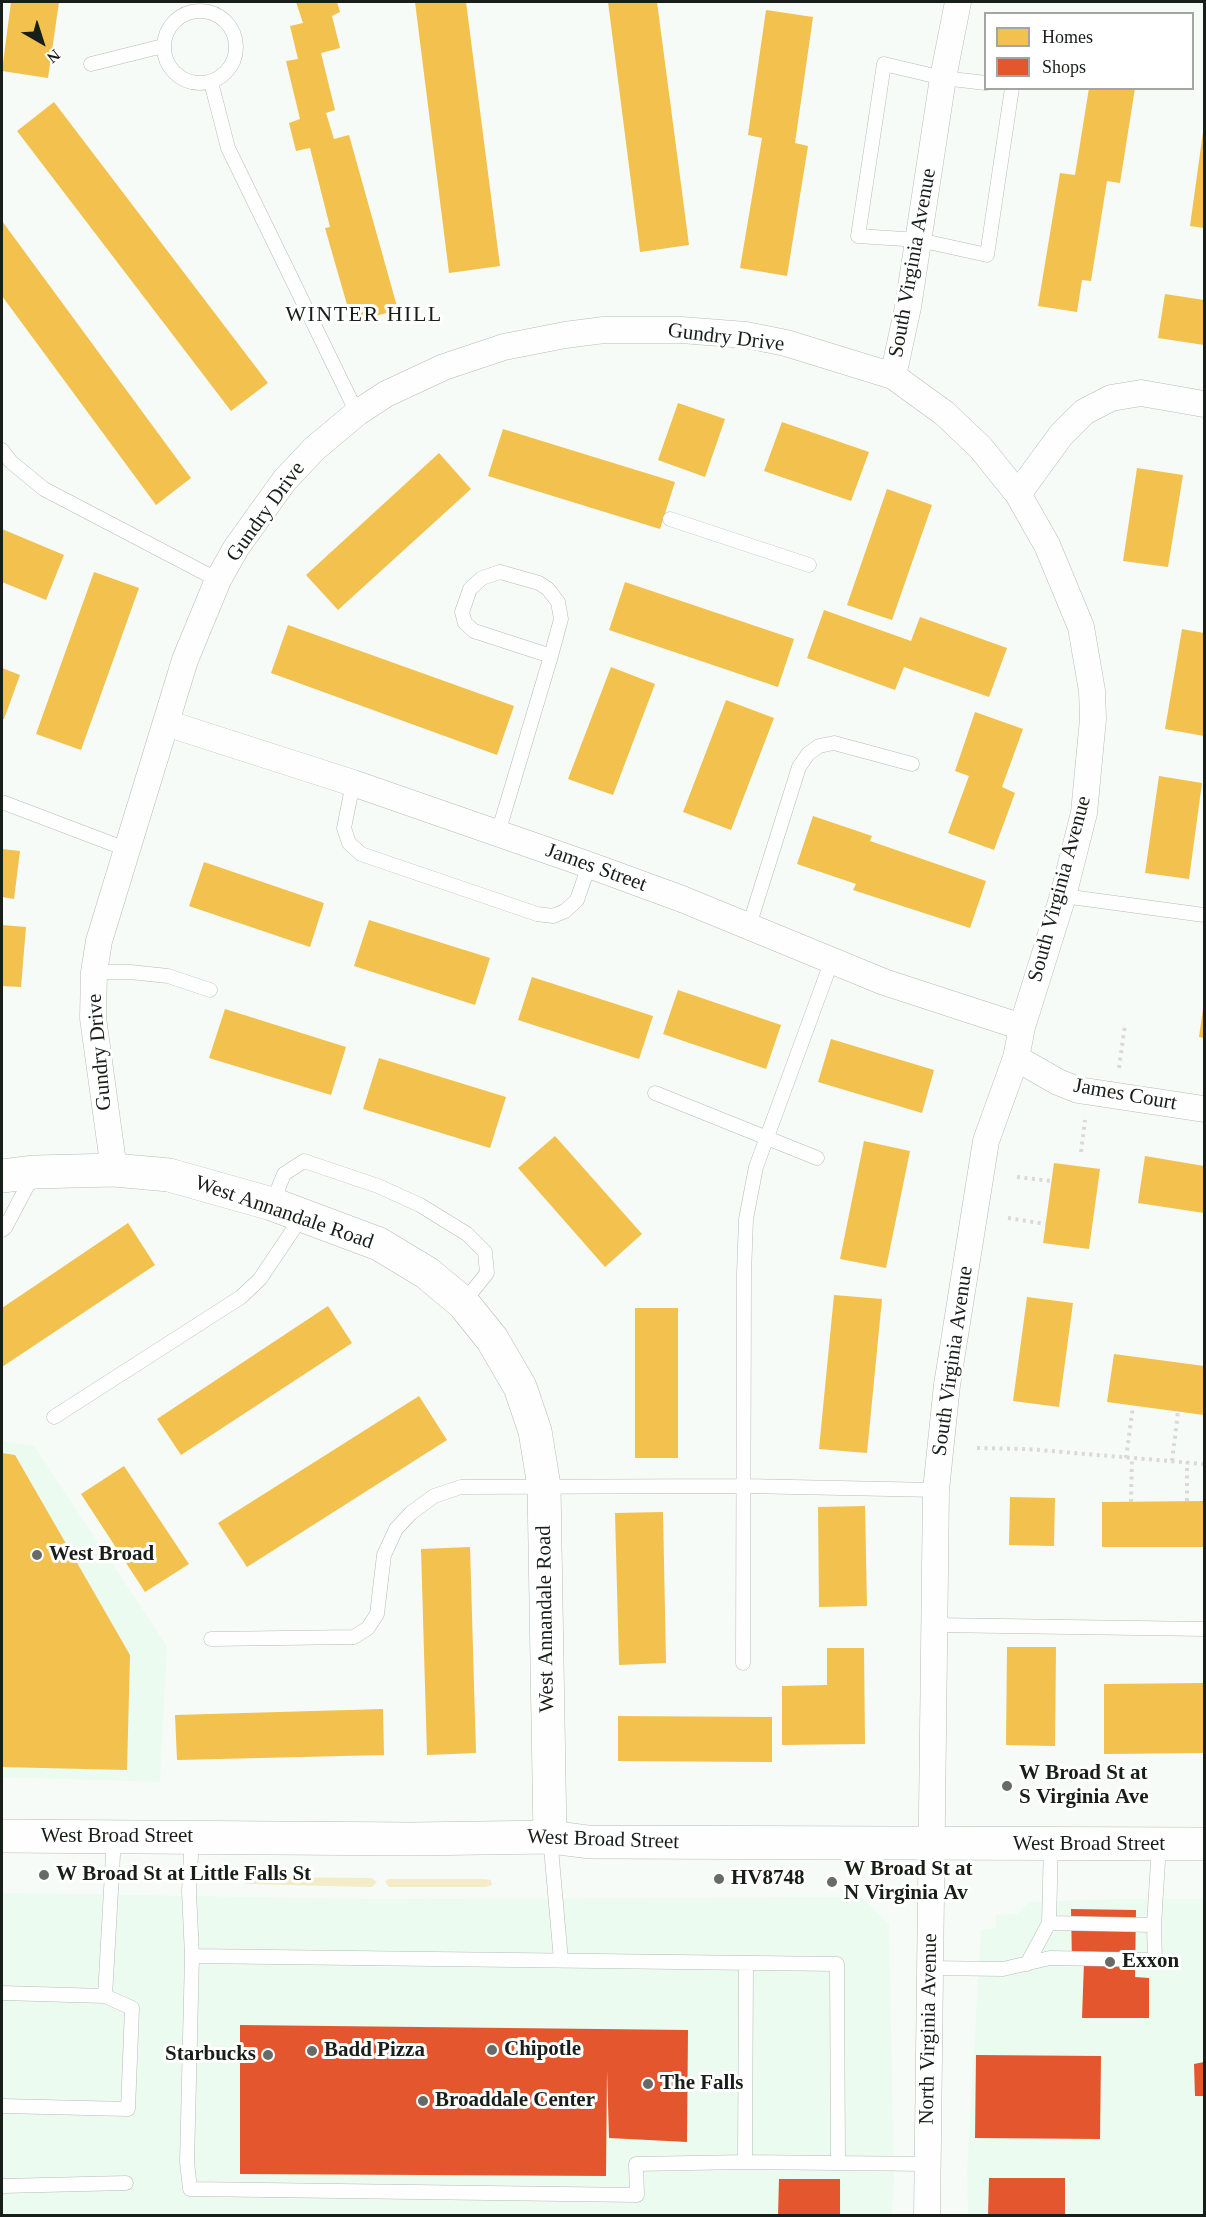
<!DOCTYPE html>
<html>
<head>
<meta charset="utf-8">
<style>
  body { margin:0 }
  #map { position:relative; width:1206px; height:2217px; overflow:hidden; background:#f6fbf7; font-family:Georgia,serif }
  canvas { display:block }
  .frame { position:absolute; inset:0; border:3px solid #181e19; pointer-events:none }
  .legend { position:absolute; left:984px; top:12px; width:210px; height:78px; box-sizing:border-box; background:#fff; border:2px solid #a3a5a3; margin:0; padding:8px 10px; list-style:none; font-size:18px; color:#181e19 }
  .legend li { display:flex; align-items:center; gap:12px; height:30px }
  .legend b { width:30px; border:2px solid #a3a5a3 }
  .north { position:absolute; left:12px; top:12px; width:60px; height:60px; -webkit-text-stroke:4px #fff; paint-order:stroke; rotate:141deg; font-size:16px; font-weight:700; line-height:24px; text-align:center; color:#181e19 }
  .north::after { content:''; display:block; margin:auto; width:21px; height:27px; background:#181e19; clip-path:polygon(50% 0,100% 100%,50% 72%,0 100%) }
</style>
</head>
<body>
<div id="map">
<canvas width="1206" height="2217"></canvas>
<div class="frame"></div>
<ul class="legend">
<li><b style="height:16px;background:#f2c14e"></b>Homes</li>
<li><b style="height:16px;background:#e4572e"></b>Shops</li>
</ul>
<div class="north">N</div>
</div>
<script>
const ctx = document.querySelector('canvas').getContext('2d');
ctx.lineJoin = 'round';
function fillPath(path, color) {
  ctx.fillStyle = color;
  ctx.fill(path, 'evenodd');
}
function shape(rows) {
  const path = new Path2D();
  for (const r of rows) {
    if (r.length === 3) {
      path.moveTo(r[0] + r[2], r[1]);
      path.arc(r[0], r[1], r[2], 0, 2 * Math.PI);
      continue;
    }
    path.moveTo(r[0], r[1]);
    for (let i = 2; i < r.length; i += 2) path.lineTo(r[i], r[i + 1]);
  }
  return path;
}
function strokePath(path, color, width, dash) {
  ctx.strokeStyle = color;
  ctx.lineWidth = width;
  ctx.lineCap = dash ? 'butt' : 'round';
  ctx.setLineDash(dash || []);
  ctx.stroke(path);
}
function drawText(font, color, halo, rows, align = 'center') {
  ctx.font = font + ' Georgia,serif';
  ctx.lineWidth = 6;
  ctx.setLineDash([]);
  ctx.textBaseline = 'middle';
  ctx.strokeStyle = halo;
  ctx.fillStyle = color;
  for (const [text, x, y, turn = 0] of rows) {
    ctx.save();
    ctx.translate(x, y);
    ctx.rotate((+turn || 0) * Math.PI / 180);
    ctx.textAlign = isNaN(turn) ? turn : align;
    if (halo) ctx.strokeText(text, 0, 0);
    ctx.fillText(text, 0, 0);
    ctx.restore();
  }
}
fillPath(shape([
  [2,1441,34,1446,167,1646,160,1782,2,1777],
  [2,1893,379,1899,861,1897,889,1924,894,2179,892,2215,2,2216],
  [1120,1899,1204,1899,1204,2215,968,2215,967,2171,981,1930,996,1928,996,1915,1017,1914,1030,1902]
]), '#ebfbef');
fillPath(shape([
  [243,1877,371,1878,377,1882,372,1887,245,1884,242,1881],
  [390,1879,484,1879,491,1880,492,1885,485,1887,389,1887,385,1881]
]), '#f4ecc7');
fillPath(shape([
  [11,2,59,2,48,78,2,71],
  [296,2,337,2,340,12,332,16,340,48,321,53,335,110,326,113,334,139,349,135,398,310,352,322,325,228,330,227,310,148,296,151,289,123,300,119,286,61,298,59,290,26,303,23],
  [415,2,466,2,500,266,449,273],
  [608,2,657,2,689,245,640,252],
  [766,10,813,17,795,143,808,146,787,276,740,268,762,138,748,135],
  [1089,88,1135,88,1120,183,1107,181,1091,281,1082,280,1077,312,1038,306,1060,173,1075,175],
  [54,102,268,383,231,411,17,131],
  [1203,132,1204,132,1204,228,1190,226],
  [2,221,191,478,156,505,2,296],
  [1165,294,1204,300,1204,345,1158,338],
  [678,403,725,419,705,477,658,460],
  [782,422,869,452,851,501,764,471],
  [503,429,675,482,660,529,488,476],
  [439,453,471,489,338,610,306,575],
  [1137,468,1183,475,1168,567,1123,561],
  [887,489,932,505,892,620,847,605],
  [2,529,64,555,46,600,2,582],
  [94,572,139,588,81,750,36,734],
  [625,582,794,639,778,687,609,630],
  [824,610,911,641,920,617,1007,648,989,697,904,667,895,690,807,658],
  [288,625,514,706,497,755,271,673],
  [1182,629,1204,633,1204,736,1165,729],
  [611,667,655,684,613,795,568,779],
  [2,668,20,675,4,719,2,719],
  [726,700,774,718,731,830,683,812],
  [975,712,1023,729,1002,787,1015,793,994,850,948,833,969,776,955,771],
  [1159,776,1202,783,1189,879,1145,873],
  [813,816,872,836,870,841,986,881,970,928,853,890,856,884,797,864],
  [2,849,20,851,14,899,2,897],
  [204,862,324,903,310,947,189,906],
  [369,920,490,958,475,1005,354,966],
  [2,925,26,927,21,987,2,986],
  [532,977,653,1016,639,1059,518,1020],
  [678,990,781,1025,766,1069,663,1034],
  [225,1009,346,1047,331,1095,209,1058],
  [1203,1009,1204,1009,1204,1038,1199,1037],
  [831,1039,934,1070,922,1113,818,1082],
  [379,1058,506,1097,490,1148,363,1109],
  [555,1136,642,1234,605,1267,518,1168],
  [864,1141,910,1151,886,1268,840,1259],
  [1145,1156,1204,1166,1204,1213,1138,1203],
  [1054,1163,1100,1169,1089,1249,1043,1243],
  [128,1223,155,1265,2,1367,2,1308],
  [834,1295,882,1299,867,1453,819,1449],
  [1027,1297,1073,1303,1059,1407,1013,1401],
  [328,1306,352,1343,181,1455,157,1419],
  [635,1308,678,1308,678,1458,635,1458],
  [1114,1354,1204,1366,1204,1415,1107,1402],
  [419,1396,447,1440,247,1567,218,1523],
  [2,1453,15,1455,130,1655,127,1770,2,1767],
  [124,1466,189,1564,145,1592,81,1494],
  [1010,1497,1055,1498,1054,1546,1009,1545],
  [1204,1501,1204,1547,1102,1547,1102,1502],
  [865,1506,867,1606,819,1607,818,1507],
  [663,1512,666,1663,619,1665,615,1513],
  [470,1547,476,1753,427,1755,421,1549],
  [1007,1647,1056,1647,1055,1746,1006,1745],
  [827,1648,864,1648,865,1744,782,1745,782,1686,827,1685],
  [1204,1683,1204,1753,1104,1754,1104,1684],
  [383,1709,384,1755,177,1760,175,1715],
  [618,1716,772,1717,772,1762,618,1761]
]), '#f2c14e');
fillPath(shape([
  [1071,1909,1136,1910,1135,1977,1149,1978,1149,2018,1082,2018,1084,1962,1072,1963],
  [240,2025,688,2030,687,2142,609,2138,607,2070,606,2176,240,2174],
  [976,2055,1101,2056,1100,2139,975,2138],
  [1204,2062,1204,2096,1195,2096,1194,2064],
  [989,2178,1065,2178,1065,2216,988,2216],
  [779,2179,840,2179,840,2216,778,2216]
]), '#e4572e');
const service = shape([
  [200,47,36],
  [91,64,163,46],
  [211,82,228,148,357,413],
  [986,83,943,78,884,64,858,236,919,240,987,255,1012,88],
  [2,450,11,462,44,489,218,580],
  [670,519,809,565],
  [500,572,539,583,548,589,558,602,561,619,551,656,474,631,465,623,462,612,470,589,482,578,500,572],
  [353,783,344,828,349,843,361,854,537,914,553,916,565,911,577,900,589,865],
  [2,802,126,849],
  [498,833,551,656],
  [1063,896,1204,915],
  [749,926,799,767,808,754,819,746,834,743,912,764],
  [94,972,130,972,168,976,210,990],
  [655,1093,817,1158],
  [272,1204,284,1174,304,1161,378,1186,420,1205,467,1234,485,1252,487,1273,463,1303],
  [2,1230,5,1228,33,1175],
  [54,1417,241,1297,260,1279,303,1215],
  [935,1625,1204,1629],
  [211,1639,354,1637,368,1628,377,1614,384,1555,396,1529,411,1513,434,1496,461,1487,744,1486,936,1490],
  [743,1663,744,1274,746,1219,756,1167,832,960],
  [192,1837,189,1891,192,1956],
  [550,1837,561,1960],
  [1049,1923,1051,1844],
  [746,1963,745,2162,927,2164],
  [1027,1964,1049,1923,1154,1925],
  [930,1968,1003,1969,1050,1958,1155,1960,1154,1925,1159,1845],
  [2,1993,105,1996,114,1837],
  [2,2106,128,2109,132,2008,105,1996],
  [745,2162,636,2164,637,2195,190,2189,187,2162,192,1956,837,1964,838,2163],
  [2,2186,126,2183]
]);
const minor = shape([
  [893,376,908,307,943,78,958,2],
  [1018,494,1061,435,1084,412,1111,398,1141,393,1204,404],
  [166,723,353,783,589,865,682,899,884,982,1022,1027],
  [1016,1058,1058,1082,1078,1090,1204,1109],
  [114,1170,93,1018,94,972,99,941,185,660,218,580,236,548,284,481,314,449,357,413,386,394,444,367,504,347,565,335,604,330,681,330,746,335,786,343,893,376,944,413,980,447,1018,494,1047,545,1081,627,1092,691,1093,719,1084,813,1063,896,1022,1027,1016,1058,986,1141,947,1385,936,1490,927,2216]
]);
const tertiary = shape([
  [2,1176,35,1172,114,1170,169,1175,272,1204,379,1244,427,1273,463,1303,492,1339,520,1387,535,1431,544,1486,550,1837]
]);
const primary = shape([
  [2,1836,413,1839,550,1837,589,1842,1204,1844]
]);
strokePath(service, '#b6bcb8', 15);
strokePath(minor, '#b6bcb8', 27);
strokePath(tertiary, '#b6bcb8', 34);
strokePath(primary, '#b6bcb8', 34);
strokePath(shape([
  [1119,1068,1125,1025],
  [1081,1152,1085,1120],
  [1017,1177,1051,1181],
  [1008,1218,1046,1224],
  [977,1448,1027,1449,1204,1464],
  [1126,1458,1133,1406],
  [1172,1461,1178,1412],
  [1187,1501,1187,1462],
  [1131,1502,1132,1458]
]), '#d8dad8', 4, [3, 4.5]);
strokePath(service, '#fefefe', 14);
strokePath(minor, '#fefefe', 26);
strokePath(tertiary, '#fefefe', 33);
strokePath(primary, '#fefefe', 33);
for (const [x, y, r, color] of [
  [37,1555,6,"#666b67"],
  [1007,1786,6,"#666b67"],
  [44,1875,6,"#666b67"],
  [719,1879,6,"#666b67"],
  [832,1882,6,"#666b67"],
  [1110,1962,6,"#666b67"],
  [492,2050,6,"#666b67"],
  [312,2051,6,"#666b67"],
  [268,2055,6,"#666b67"],
  [648,2084,6,"#666b67"],
  [423,2101,6,"#666b67"]
]) {
  const dot = new Path2D();
  dot.arc(x, y, r, 0, 2 * Math.PI);
  ctx.fillStyle = color;
  ctx.fill(dot);
  strokePath(dot, '#fff', 2);
}
drawText('21px', '#181e19', '#fff', [
  ["South Virginia Avenue",913,263,-80],
  ["Gundry Drive",726,338,7],
  ["Gundry Drive",266,512,-54],
  ["James Street",596,868,20],
  ["South Virginia Avenue",1060,889,-75],
  ["Gundry Drive",100,1052,-95],
  ["James Court",1125,1095,10],
  ["West Annandale Road",284,1213,19],
  ["South Virginia Avenue",953,1361,-82],
  ["West Annandale Road",546,1619,-91],
  ["West Broad Street",117,1836],
  ["West Broad Street",603,1840,2],
  ["West Broad Street",1089,1844],
  ["North Virginia Avenue",929,2029,-89]
]);
drawText('bold 21px', '#181e19', '#fff', [
  ["West Broad",49,1555],
  ["W Broad St at",1019,1774],
  ["S Virginia Ave",1019,1798],
  ["W Broad St at",844,1870],
  ["N Virginia Av",844,1894],
  ["W Broad St at Little Falls St",56,1875],
  ["HV8748",731,1879],
  ["Exxon",1122,1962],
  ["Chipotle",504,2050],
  ["Badd Pizza",324,2051],
  ["Starbucks",256,2055,"right"],
  ["The Falls",660,2084],
  ["Broaddale Center",435,2101]
], 'left');
ctx.letterSpacing = '1.5px';
drawText('22px', '#181e19', '#fff', [
  ["WINTER HILL",364,315]
]);
ctx.letterSpacing = '0px';
</script>
</body>
</html>
